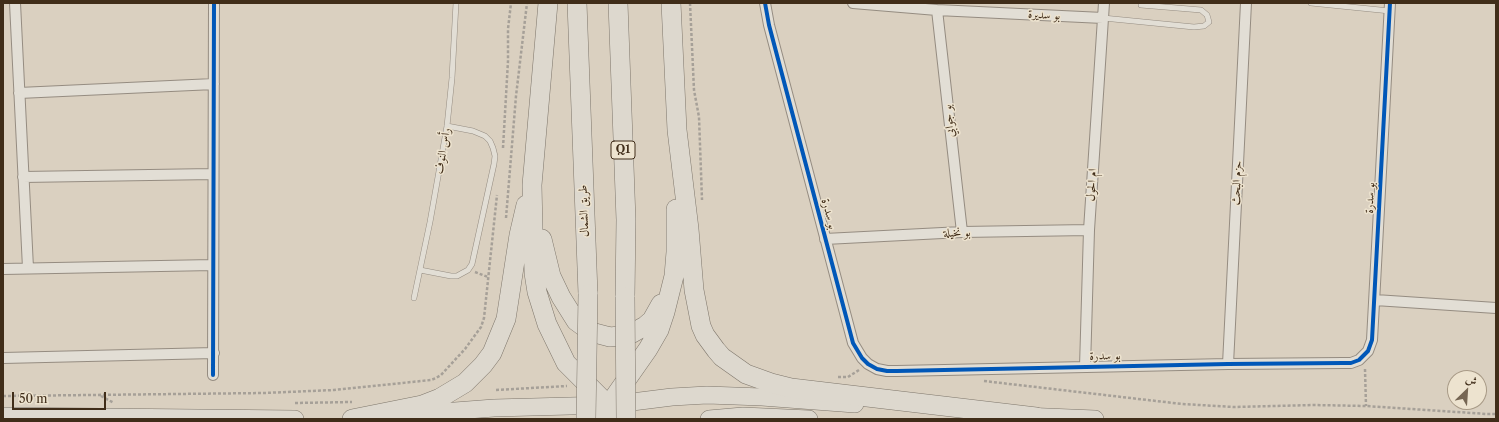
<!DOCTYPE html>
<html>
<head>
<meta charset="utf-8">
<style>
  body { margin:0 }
  #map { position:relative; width:1499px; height:422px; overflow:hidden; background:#dad0c0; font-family:"Libre Caslon Text",Amiri,serif }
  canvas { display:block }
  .frame { position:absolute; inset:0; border:4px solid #402d19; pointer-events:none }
  .north { position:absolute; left:1447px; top:370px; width:40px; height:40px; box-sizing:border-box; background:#ede3cf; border:1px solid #a89a86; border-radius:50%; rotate:25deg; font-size:11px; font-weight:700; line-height:16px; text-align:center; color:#402d19 }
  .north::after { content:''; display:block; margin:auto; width:14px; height:18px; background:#766653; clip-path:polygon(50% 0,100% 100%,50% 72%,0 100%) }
  .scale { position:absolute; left:12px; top:392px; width:94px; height:18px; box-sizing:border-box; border:2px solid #402d19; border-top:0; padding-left:5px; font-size:12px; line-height:14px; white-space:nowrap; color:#402d19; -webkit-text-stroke:3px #ede3cf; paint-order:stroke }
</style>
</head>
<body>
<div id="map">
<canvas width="1499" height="422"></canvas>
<div class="frame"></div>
<div class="north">ش</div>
<div class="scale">50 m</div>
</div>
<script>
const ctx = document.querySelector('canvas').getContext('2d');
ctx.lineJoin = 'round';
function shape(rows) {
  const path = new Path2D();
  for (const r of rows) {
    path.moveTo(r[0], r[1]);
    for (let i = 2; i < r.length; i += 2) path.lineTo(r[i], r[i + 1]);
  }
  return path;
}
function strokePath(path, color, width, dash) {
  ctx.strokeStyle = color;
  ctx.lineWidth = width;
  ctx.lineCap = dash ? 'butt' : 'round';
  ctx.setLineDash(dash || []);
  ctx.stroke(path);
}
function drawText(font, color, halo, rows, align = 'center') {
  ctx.font = font + ' "Libre Caslon Text",Amiri,serif';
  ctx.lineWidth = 3;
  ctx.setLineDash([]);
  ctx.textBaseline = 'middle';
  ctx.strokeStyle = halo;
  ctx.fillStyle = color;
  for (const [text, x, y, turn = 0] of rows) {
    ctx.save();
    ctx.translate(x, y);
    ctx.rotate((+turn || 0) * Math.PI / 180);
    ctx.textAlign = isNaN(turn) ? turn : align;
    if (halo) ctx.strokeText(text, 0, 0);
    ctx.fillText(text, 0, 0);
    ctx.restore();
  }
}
const service = shape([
  [1311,3,1390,11],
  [1103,18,1194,27,1204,26,1209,22,1207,15,1201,10,1141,5],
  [420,270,451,276,457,276,468,270,472,264,494,164,495,156,493,148,490,141,485,136,473,131,447,126],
  [414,298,430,222,447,126,452,78,456,3]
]);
const minor = shape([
  [15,3,28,268],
  [765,3,769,25,853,343,862,358,868,364,877,369,887,371,897,371,1228,364,1343,363,1351,363,1359,360,1368,351,1372,340,1390,3],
  [853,3,937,10,1103,18],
  [937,10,962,232],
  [19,93,214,84],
  [23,177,213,174],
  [825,239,962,232,1089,230],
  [3,269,213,265],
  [1375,300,1496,308],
  [3,358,214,353],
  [1228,364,1246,3],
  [1085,367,1089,230,1104,3],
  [213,375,214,3]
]);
const trunk = shape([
  [403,415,494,408,608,405,672,397,707,395,762,397,855,404],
  [3,416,295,419],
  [1023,416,1095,419],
  [709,419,743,416,809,419]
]);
const motorway = shape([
  [548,3,532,185,534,273,537,292,547,324,566,363,608,405,620,419],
  [577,3,588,294],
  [618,3,626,220,625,297],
  [671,3,677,130,689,229,694,290,701,326,705,335,716,350,722,357,746,374,771,383,791,388,1036,417],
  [542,239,551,276,561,297,576,321,591,332,610,337,629,335,645,326,652,320,661,304],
  [352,419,422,405,440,398,465,383,483,365,492,353,506,319,519,235,526,205],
  [599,419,648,349,659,330,665,312,674,276,676,252,676,209]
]);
strokePath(service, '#958c81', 6);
strokePath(minor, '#958c81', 12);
strokePath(trunk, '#7e766b', 18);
strokePath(motorway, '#7e766b', 20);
strokePath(shape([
  [690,3,694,90,699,117,702,200],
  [503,148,508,61,508,29,511,3],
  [506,218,516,96,527,3],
  [475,272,488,277],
  [1365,369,1366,406],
  [838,377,848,377,859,370],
  [984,381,1182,404,1234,407,1314,405,1366,406,1487,414,1496,414],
  [496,390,567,386],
  [3,396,264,393,334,390,431,380,436,378,441,375,465,349,481,327,484,318,497,195],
  [101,396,114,403],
  [295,403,352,402]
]), '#a6a098', 2.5, [3, 2]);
strokePath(service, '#e2ded5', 5);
strokePath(minor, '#e2ded5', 10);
strokePath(trunk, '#ddd8ce', 17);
strokePath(motorway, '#ddd8ce', 19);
const motorwayBridge = shape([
  [625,297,626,419],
  [586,419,588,294]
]);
strokePath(motorwayBridge, '#7e766b', 20, []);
strokePath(motorwayBridge, '#ddd8ce', 19);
strokePath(shape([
  [765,3,769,25,853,343,862,358,868,364,877,369,887,371,897,371,1228,364,1343,363,1351,363,1359,360,1368,351,1372,340,1390,3],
  [213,375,214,3]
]), '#0057b8', 4);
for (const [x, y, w] of [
  [623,150,24]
]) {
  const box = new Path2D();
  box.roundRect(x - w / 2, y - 9, w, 18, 3);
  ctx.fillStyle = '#ede3cf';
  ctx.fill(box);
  strokePath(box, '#402d19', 1);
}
drawText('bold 11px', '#402d19', null, [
  ["Q1",623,150]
]);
drawText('12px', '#402d19', '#ede3cf', [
  ["بو سديرة",1044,15,3],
  ["بو جوابي",949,121,-96],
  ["رأس النوف",443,151,-80],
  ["حزم البحث",1237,183,-87],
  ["ام الحول",1092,185,-86],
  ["بو سدرة",1370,198,-87],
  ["طريق الشمال",584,211,-92],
  ["بو سدرة",829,214,75],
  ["بو نخيلة",957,233,-2],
  ["بو سدرة",1105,356,-1]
]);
</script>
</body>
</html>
